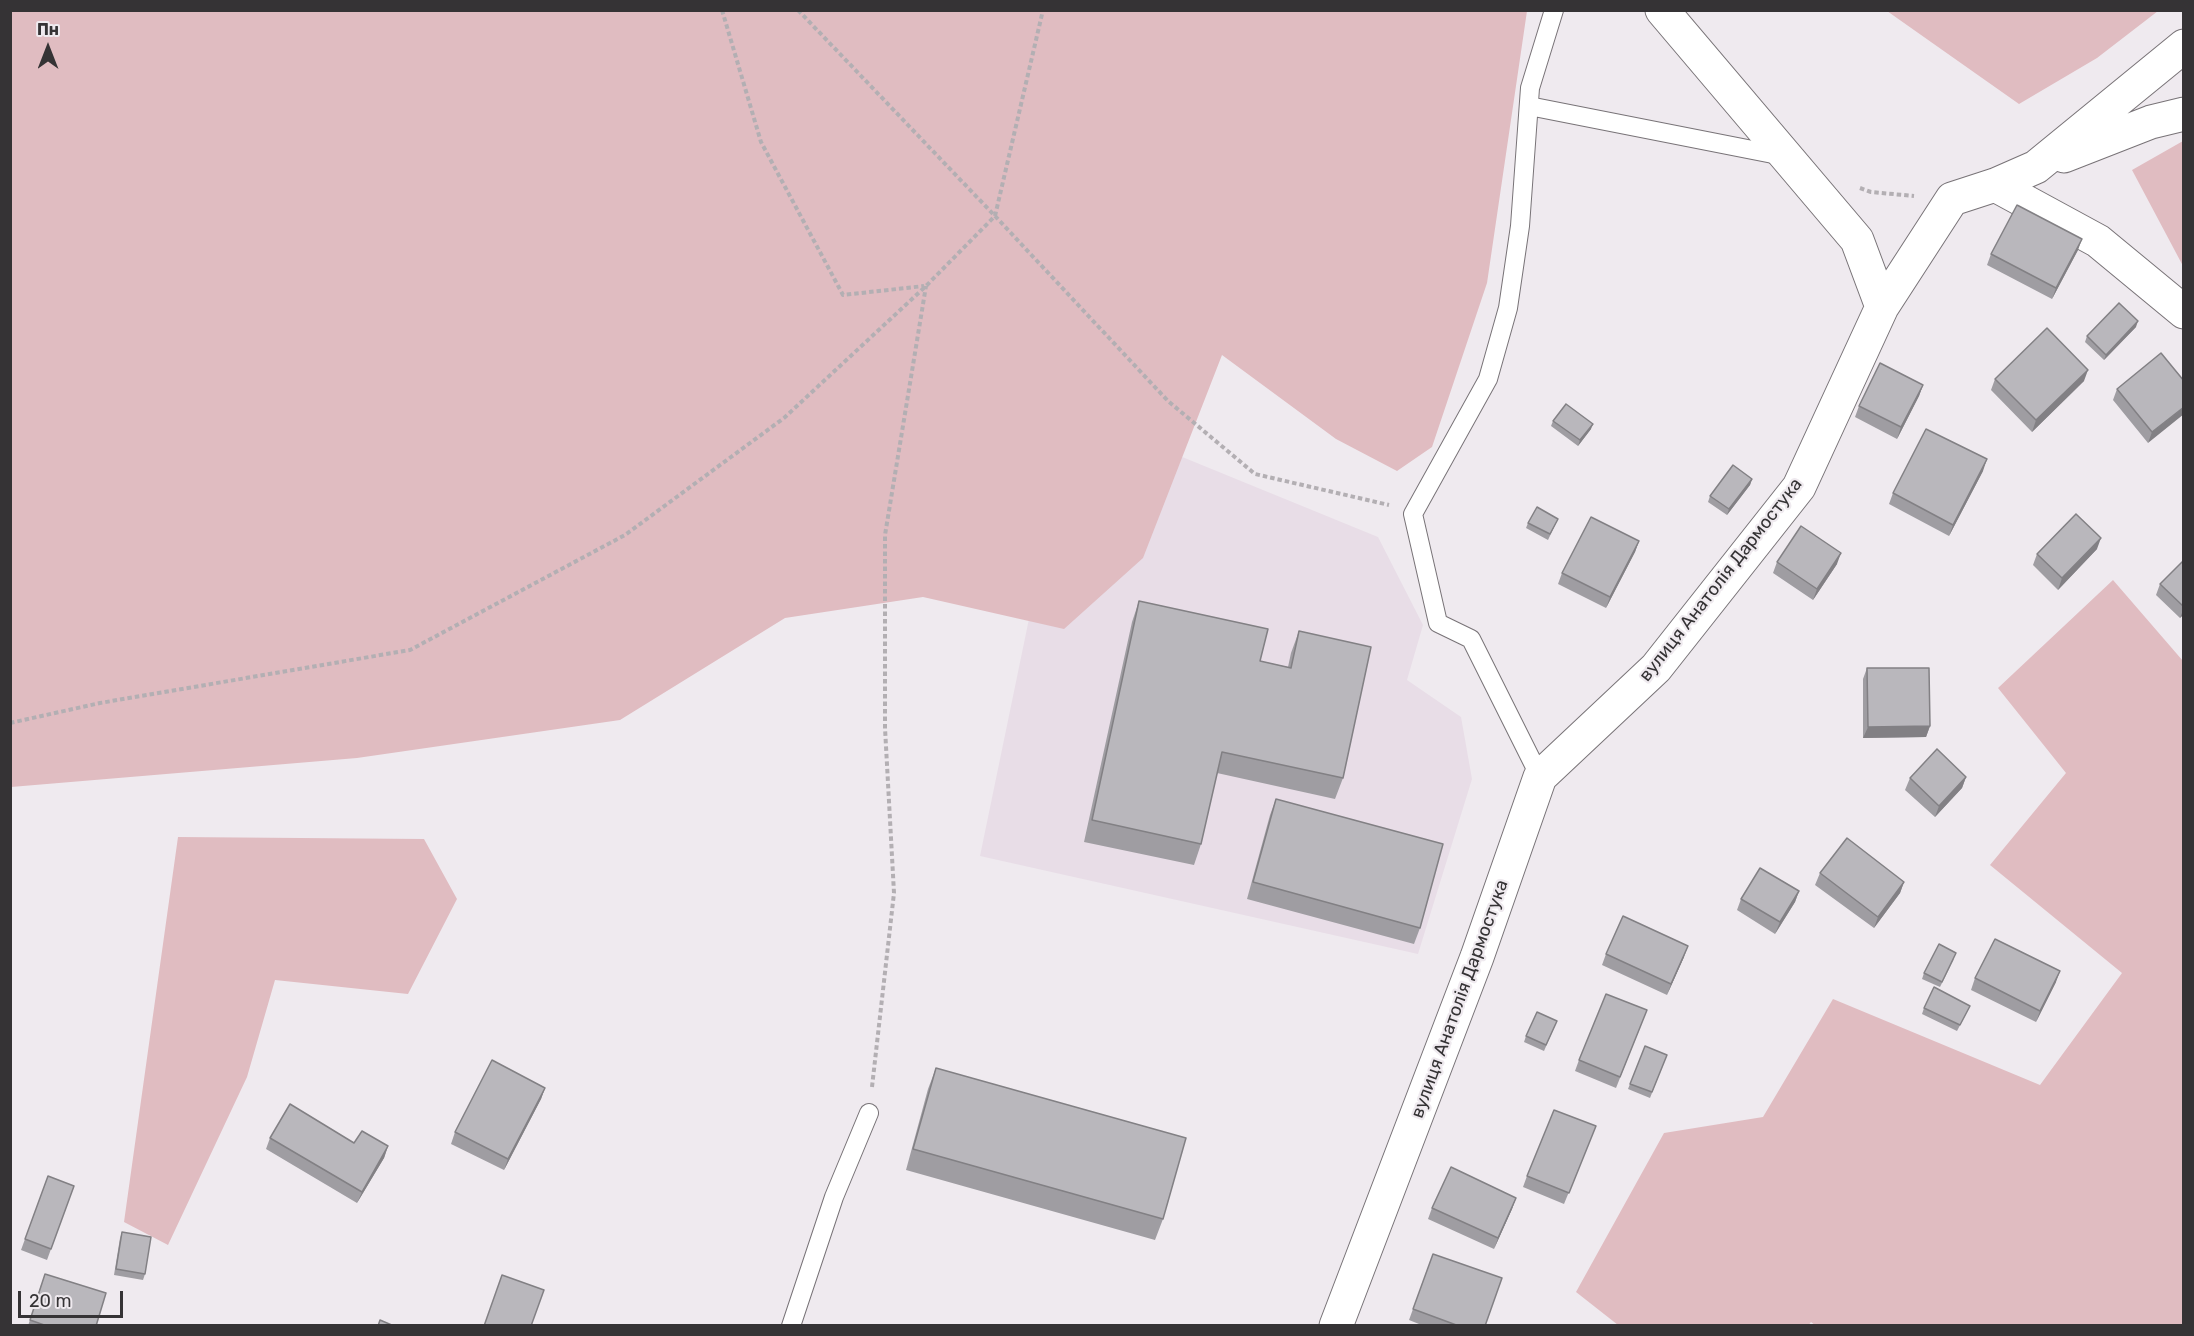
<!DOCTYPE html>
<html>
<head>
<meta charset="utf-8">
<style>
  body { margin:0 }
  #map { position:relative; width:2194px; height:1336px; overflow:hidden; background:#efeaef; font-family:Rubik,sans-serif }
  canvas { display:block }
  .frame { position:absolute; inset:0; border:12px solid #353335; pointer-events:none }
  .north { position:absolute; left:18px; top:18px; width:60px; height:60px; -webkit-text-stroke:4px #efeaef; paint-order:stroke; rotate:0deg; font-size:16px; font-weight:700; line-height:24px; text-align:center; color:#353335 }
  .north::after { content:''; display:block; margin:auto; width:21px; height:27px; background:#353335; clip-path:polygon(50% 0,100% 100%,50% 72%,0 100%) }
  .scale { position:absolute; left:18px; top:1291px; width:105px; height:27px; box-sizing:border-box; border:3px solid #353335; border-top:0; padding-left:8px; font-size:18px; line-height:21px; white-space:nowrap; color:#353335; -webkit-text-stroke:4px #efeaef; paint-order:stroke }
</style>
</head>
<body>
<div id="map">
<canvas width="2194" height="1336"></canvas>
<div class="frame"></div>
<div class="north">Пн</div>
<div class="scale">20 m</div>
</div>
<script>
const ctx = document.querySelector('canvas').getContext('2d');
ctx.lineJoin = 'round';
function fillPath(path, color) {
  ctx.fillStyle = color;
  ctx.fill(path, 'evenodd');
}
function shape(rows) {
  const path = new Path2D();
  for (const r of rows) {
    path.moveTo(r[0], r[1]);
    for (let i = 2; i < r.length; i += 2) path.lineTo(r[i], r[i + 1]);
  }
  return path;
}
function strokePath(path, color, width, dash) {
  ctx.strokeStyle = color;
  ctx.lineWidth = width;
  ctx.lineCap = dash ? 'butt' : 'round';
  ctx.setLineDash(dash || []);
  ctx.stroke(path);
}
function drawText(font, color, halo, rows, align = 'center') {
  ctx.font = font + ' Rubik,sans-serif';
  ctx.lineWidth = 4.5;
  ctx.setLineDash([]);
  ctx.textBaseline = 'middle';
  ctx.strokeStyle = halo;
  ctx.fillStyle = color;
  for (const [text, x, y, turn = 0] of rows) {
    ctx.save();
    ctx.translate(x, y);
    ctx.rotate((+turn || 0) * Math.PI / 180);
    ctx.textAlign = isNaN(turn) ? turn : align;
    if (halo) ctx.strokeText(text, 0, 0);
    ctx.fillText(text, 0, 0);
    ctx.restore();
  }
}
fillPath(shape([
  [1170,452,1378,537,1423,625,1407,680,1461,717,1472,779,1418,954,980,856,1030,614]
]), '#e8dde7');
fillPath(shape([
  [11,10,1527,10,1527,11,1487,283,1432,447,1397,471,1336,439,1222,355,1143,558,1064,629,923,597,785,618,620,720,357,758,11,787],
  [1887,11,2158,11,2097,58,2019,104],
  [2183,141,2183,266,2132,170],
  [2113,580,2183,661,2183,1325,1816,1326,1811,1322,1808,1326,1618,1325,1576,1292,1664,1133,1763,1117,1833,999,2040,1085,2122,973,1990,865,2066,773,1998,688],
  [178,837,424,839,457,899,408,994,275,980,247,1077,168,1245,124,1222]
]), '#e0bcc1');
const service = shape([
  [1529,106,1783,156],
  [1540,777,1471,639,1438,623,1413,514,1488,379,1508,308,1520,226,1530,88,1554,10],
  [791,1326,834,1197,869,1113]
]);
const minor = shape([
  [1662,10,1857,240,1882,307],
  [2064,156,2151,122,2184,114],
  [1995,185,2098,241,2184,312],
  [1336,1326,1477,957,1540,777,1656,668,1799,487,1882,307,1952,199,1995,185,2036,167,2184,46]
]);
strokePath(service, '#787377', 20);
strokePath(minor, '#787377', 35);
strokePath(shape([
  [722,10,761,142,843,295,924,286],
  [798,10,995,216],
  [1860,188,1871,192,1914,196],
  [995,216,1043,10],
  [10,723,100,703,410,650,625,535,784,418,926,286,995,216,1168,401,1255,474,1389,505],
  [872,1087,894,893,885,728,885,535,926,286]
]), '#b3afb3', 4, [4.5, 3]);
strokePath(service, '#fff', 18);
strokePath(minor, '#fff', 33);
fillPath(shape([
  [2078,250,2052,299,1987,265,1991,254],
  [2136,327,2104,360,2085,342,2087,336],
  [1995,379,2084,381,2032,432,1991,390],
  [2184,381,2148,443,2113,400,2117,389],
  [1923,385,1919,396,1897,439,1855,417,1859,406],
  [1553,421,1591,429,1578,446,1551,426],
  [1983,471,1949,536,1889,504,1893,493],
  [1752,479,1750,485,1727,515,1708,502,1710,496],
  [1558,519,1548,540,1526,528,1528,523],
  [1639,541,1635,552,1606,608,1558,584,1562,573],
  [2097,549,2058,590,2033,565,2037,554],
  [2184,560,2184,614,2180,618,2156,595,2160,584],
  [1777,562,1837,564,1813,600,1773,573],
  [1139,601,1260,661,1288,667,1291,653,1299,631,1343,778,1335,799,1217,773,1201,844,1194,865,1084,842,1132,622],
  [1867,668,1930,726,1926,737,1863,738,1863,679],
  [1966,777,1962,788,1935,817,1905,790,1910,778],
  [1276,799,1420,928,1414,944,1247,899,1270,815],
  [1820,873,1904,882,1900,893,1874,928,1815,885],
  [1799,891,1795,902,1775,934,1737,910,1741,899],
  [1606,954,1684,957,1667,995,1602,965],
  [1954,959,1940,987,1922,979,1924,973],
  [1975,978,2056,982,2036,1022,1971,990],
  [1970,1006,1957,1031,1922,1014,1924,1008],
  [1647,1010,1616,1088,1575,1071,1579,1060],
  [1557,1021,1544,1051,1524,1042,1526,1036],
  [1645,1046,1667,1055,1650,1098,1628,1089],
  [936,1068,1163,1219,1155,1240,906,1170,928,1089],
  [545,1088,541,1099,504,1170,451,1144,455,1132],
  [1596,1126,1564,1204,1523,1187,1527,1176],
  [270,1138,354,1143,388,1146,384,1158,357,1203,266,1149],
  [48,1176,74,1186,47,1260,21,1250],
  [1516,1198,1512,1209,1494,1249,1428,1219,1432,1208],
  [122,1232,145,1274,143,1280,114,1275,120,1238],
  [1433,1254,1485,1326,1424,1326,1409,1320],
  [41,1285,96,1326,28,1326]
]), '#9f9da2');
fillPath(shape([
  [2082,239,2078,250,2052,299,2056,288],
  [2138,321,2136,327,2104,360,2106,355],
  [2088,370,2084,381,2032,432,2036,420],
  [1923,385,1919,396,1897,439,1901,427],
  [2184,407,2184,414,2148,443,2152,432],
  [1593,424,1591,429,1578,446,1580,440],
  [1987,459,1983,471,1949,536,1953,525],
  [1752,479,1750,485,1727,515,1729,509],
  [2101,538,2097,549,2058,590,2062,578],
  [1639,541,1635,552,1606,608,1610,597],
  [1841,553,1837,564,1813,600,1817,589],
  [2184,608,2184,614,2180,618],
  [1930,726,1926,737,1863,738,1868,727],
  [1966,777,1962,788,1935,817,1939,806],
  [1904,882,1900,893,1874,928,1878,917],
  [1799,891,1795,902,1775,934,1780,922],
  [1688,946,1684,957,1667,995,1671,984],
  [2060,971,2056,982,2036,1022,2040,1011],
  [545,1088,541,1099,504,1170,508,1159],
  [388,1146,384,1158,357,1203,362,1192],
  [1516,1198,1512,1209,1494,1249,1498,1238]
]), '#828084');
const building = shape([
  [2017,205,2082,239,2056,288,1991,254,2017,205],
  [2119,303,2138,321,2106,355,2087,336,2119,303],
  [2047,328,2088,370,2036,420,1995,379,2047,328],
  [2161,353,2184,381,2184,407,2152,432,2117,389,2161,353],
  [1880,363,1923,385,1901,427,1859,406,1880,363],
  [1566,404,1593,424,1580,440,1553,421,1566,404],
  [1926,429,1987,459,1953,525,1893,493,1926,429],
  [1733,465,1752,479,1729,509,1710,496,1733,465],
  [1537,507,1558,519,1550,534,1528,523,1537,507],
  [2076,514,2101,538,2062,578,2037,554,2076,514],
  [1591,517,1639,541,1610,597,1562,573,1591,517],
  [1801,526,1841,553,1817,589,1777,562,1801,526],
  [2184,560,2184,607,2160,584,2184,560],
  [1139,601,1268,629,1260,661,1291,668,1299,631,1371,647,1343,778,1222,752,1201,844,1092,820,1139,601],
  [1867,668,1929,668,1930,726,1868,727,1867,668],
  [1937,749,1966,777,1939,806,1910,778,1937,749],
  [1276,799,1443,844,1420,928,1253,882,1276,799],
  [1847,838,1904,882,1878,917,1820,873,1847,838],
  [1760,868,1799,891,1780,922,1741,899,1760,868],
  [1623,916,1688,946,1671,984,1606,954,1623,916],
  [1995,939,2060,971,2040,1011,1975,978,1995,939],
  [1939,944,1956,953,1942,982,1924,973,1939,944],
  [1934,987,1970,1006,1960,1025,1924,1008,1934,987],
  [1606,994,1647,1010,1620,1077,1579,1060,1606,994],
  [1537,1012,1557,1021,1546,1045,1526,1036,1537,1012],
  [1645,1046,1667,1055,1652,1092,1630,1084,1645,1046],
  [492,1060,545,1088,508,1159,455,1132,492,1060],
  [936,1068,1186,1138,1163,1219,913,1149,936,1068],
  [290,1104,354,1143,362,1131,388,1146,362,1192,270,1138,290,1104],
  [1554,1110,1596,1126,1569,1193,1527,1176,1554,1110],
  [1451,1167,1516,1198,1498,1238,1432,1208,1451,1167],
  [48,1176,74,1186,51,1249,25,1239,48,1176],
  [122,1232,151,1237,145,1274,116,1269,122,1232],
  [1433,1254,1502,1278,1485,1326,1459,1326,1413,1309,1433,1254],
  [45,1274,106,1293,96,1326,47,1326,30,1320,45,1274],
  [502,1275,544,1290,531,1326,484,1326,502,1275],
  [380,1320,394,1326,378,1326,380,1320]
]);
fillPath(building, '#b9b7bc');
strokePath(building, '#828084', 1.5);
drawText('18px', '#353335', '#efeaef', [
  ["вулиця Анатолія Дармостука",1721,580,-52],
  ["вулиця Анатолія Дармостука",1460,999,-70]
]);
</script>
</body>
</html>
